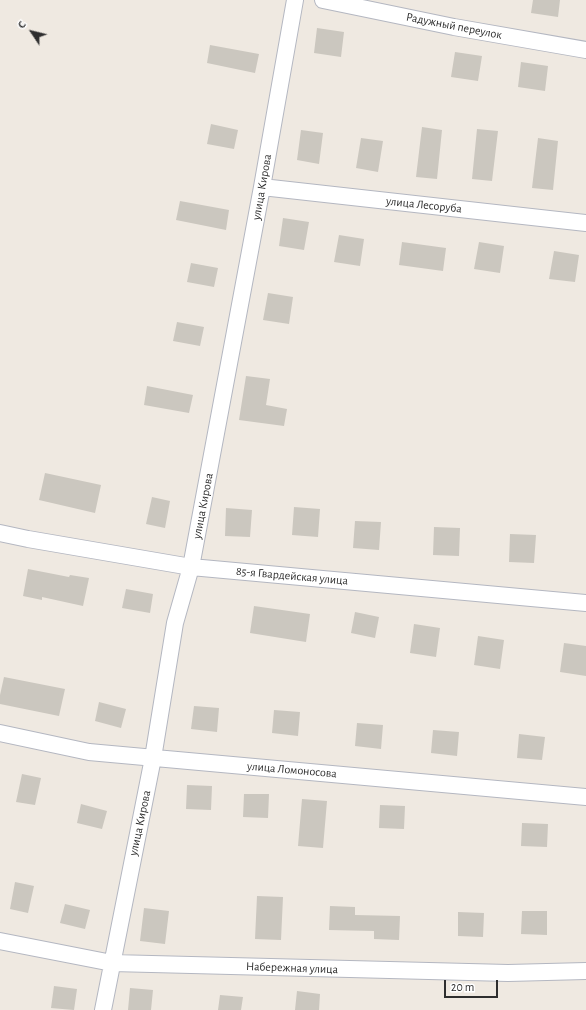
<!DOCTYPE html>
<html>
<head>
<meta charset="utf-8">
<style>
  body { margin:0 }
  #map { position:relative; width:586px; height:1010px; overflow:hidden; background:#efe9e1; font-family:"Alegreya Sans",sans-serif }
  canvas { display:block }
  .north { position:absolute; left:12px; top:12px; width:40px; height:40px; -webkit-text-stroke:3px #fff; paint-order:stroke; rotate:305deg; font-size:11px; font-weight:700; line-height:16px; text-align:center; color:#2e2e2e }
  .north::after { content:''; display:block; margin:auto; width:14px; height:18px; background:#2e2e2e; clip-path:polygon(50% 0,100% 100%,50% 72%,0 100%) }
  .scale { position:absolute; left:444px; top:980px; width:54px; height:18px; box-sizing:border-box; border:2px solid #2e2e2e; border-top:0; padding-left:5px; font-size:12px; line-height:14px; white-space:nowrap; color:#2e2e2e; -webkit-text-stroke:3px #fff; paint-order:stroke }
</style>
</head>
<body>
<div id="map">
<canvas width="586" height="1010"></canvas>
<div class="north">С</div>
<div class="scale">20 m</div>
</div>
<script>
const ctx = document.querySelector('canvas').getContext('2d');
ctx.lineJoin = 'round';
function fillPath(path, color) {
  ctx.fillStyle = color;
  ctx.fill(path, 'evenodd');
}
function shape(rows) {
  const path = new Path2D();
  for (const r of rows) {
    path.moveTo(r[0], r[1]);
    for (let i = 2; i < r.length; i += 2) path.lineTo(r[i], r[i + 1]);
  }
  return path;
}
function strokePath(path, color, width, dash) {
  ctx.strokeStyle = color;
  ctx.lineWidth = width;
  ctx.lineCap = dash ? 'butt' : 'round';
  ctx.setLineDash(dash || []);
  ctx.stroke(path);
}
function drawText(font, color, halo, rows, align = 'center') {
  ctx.font = font + ' "Alegreya Sans",sans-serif';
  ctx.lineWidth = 3;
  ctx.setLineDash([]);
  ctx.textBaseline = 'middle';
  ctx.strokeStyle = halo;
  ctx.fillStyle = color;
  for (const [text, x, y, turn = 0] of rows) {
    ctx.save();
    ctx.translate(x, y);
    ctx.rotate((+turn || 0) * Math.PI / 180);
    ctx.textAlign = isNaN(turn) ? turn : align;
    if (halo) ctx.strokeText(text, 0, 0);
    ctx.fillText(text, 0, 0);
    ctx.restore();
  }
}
fillPath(shape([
  [533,0,560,0,558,17,531,13],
  [317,28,344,32,341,57,314,53],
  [210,45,259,54,255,73,207,63],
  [455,52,482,56,478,81,451,77],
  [521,62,548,66,545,91,518,87],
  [211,124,238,130,234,149,207,144],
  [422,127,442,130,437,179,416,177],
  [477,129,498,131,492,181,472,179],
  [301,130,323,133,319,164,297,160],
  [361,138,383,141,378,172,356,168],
  [538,138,558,141,553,190,532,188],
  [180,201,229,210,226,230,176,220],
  [283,218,309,222,304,250,279,246],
  [339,235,364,239,360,266,334,262],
  [402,242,446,248,443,271,399,265],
  [479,242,504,246,500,273,474,269],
  [554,251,579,255,575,282,549,279],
  [191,263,218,268,214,287,187,282],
  [268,293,293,297,289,324,263,320],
  [177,322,204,327,200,346,173,341],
  [246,376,270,379,266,405,287,409,284,426,239,420],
  [147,386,193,395,189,413,144,405],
  [45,473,101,485,95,513,39,500],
  [152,497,170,501,165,528,146,524],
  [294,507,320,509,318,537,292,535],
  [226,508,252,510,250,537,225,536],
  [355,521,381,522,379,550,353,548],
  [434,527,460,528,459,556,433,555],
  [510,534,536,535,534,563,509,562],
  [28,569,69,577,70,575,89,578,83,606,42,597,42,600,23,596],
  [126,589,153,594,150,613,122,608],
  [254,606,310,614,306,642,250,633],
  [355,612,379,617,375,638,351,633],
  [414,624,440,628,436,657,410,653],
  [478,636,504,640,500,669,474,665],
  [564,643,586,646,586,676,560,672],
  [4,677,65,689,59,716,0,704,0,695],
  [99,702,126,709,121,728,95,721],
  [194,706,219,708,217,732,191,729],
  [274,710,300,712,298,736,272,733],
  [357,723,383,725,381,749,355,746],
  [433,730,459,732,457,756,431,753],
  [519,734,545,737,542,760,517,758],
  [22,774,41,778,35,805,16,802],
  [187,785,212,786,211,810,186,809],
  [244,794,269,794,268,818,243,817],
  [302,799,327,801,323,848,298,846],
  [81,804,107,811,102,829,77,823],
  [380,805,405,806,404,829,379,828],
  [522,823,548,824,547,847,521,846],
  [15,882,34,886,28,913,10,909],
  [257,896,283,897,281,940,255,939],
  [65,904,90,910,85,929,60,923],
  [330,906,355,907,355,915,400,916,399,940,374,939,374,931,329,930],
  [144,908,169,911,165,944,140,941],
  [522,911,547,911,547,935,521,934],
  [458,912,484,913,483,937,458,936],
  [54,986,77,989,74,1010,51,1008],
  [130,988,153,990,151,1010,128,1010],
  [297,991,320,994,319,1010,295,1010],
  [220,995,243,997,241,1010,218,1010]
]), '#cbc7bf');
const street = shape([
  [323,0,454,27,586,50],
  [262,187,586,223],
  [0,533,28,539,191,567,586,603],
  [0,733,89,752,586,797],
  [0,941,112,963,508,973,586,971],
  [103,1010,153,758,175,623,191,567,262,187,295,0]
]);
strokePath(street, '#b4b7c1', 18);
strokePath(street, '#fff', 16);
drawText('12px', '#2e2e2e', '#fff', [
  ["Радужный переулок",454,26,11],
  ["улица Кирова",262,187,-80],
  ["улица Лесоруба",424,205,6],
  ["улица Кирова",203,506,-79],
  ["85-я Гвардейская улица",292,576,5],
  ["улица Ломоносова",292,770,5],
  ["улица Кирова",140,823,-78],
  ["Набережная улица",292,968,2]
]);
</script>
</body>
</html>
